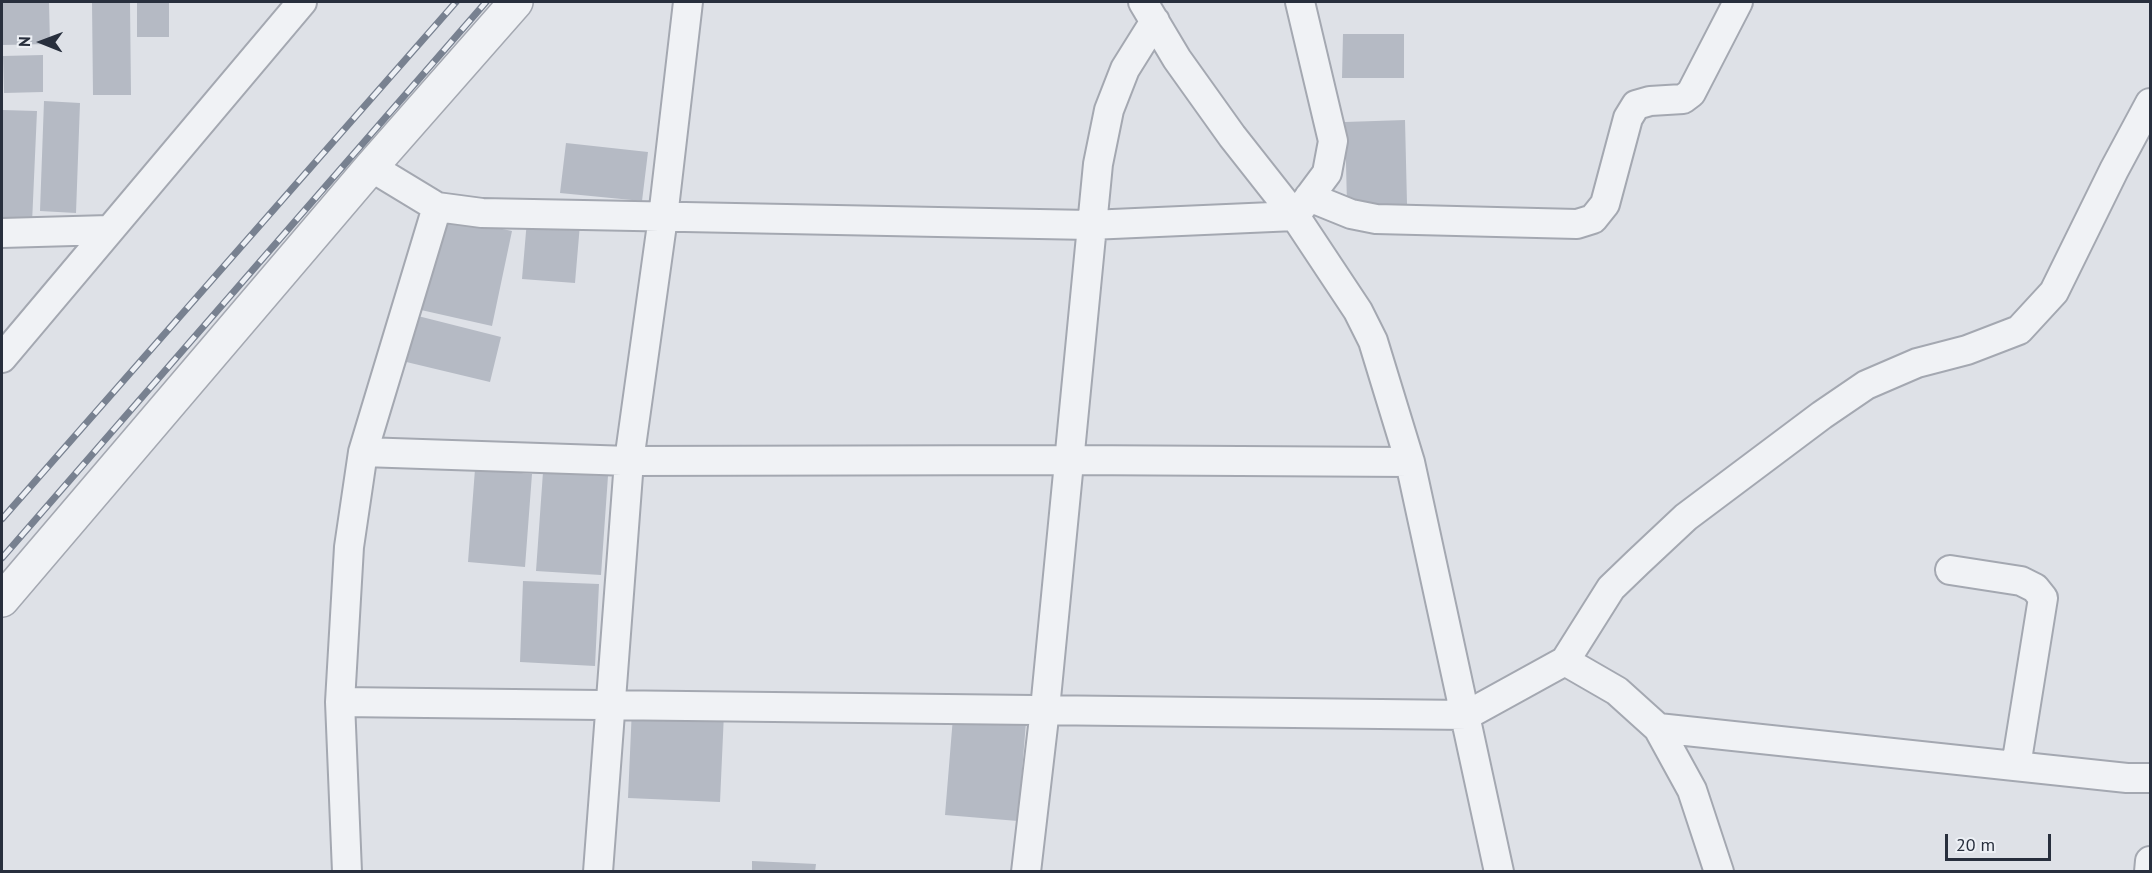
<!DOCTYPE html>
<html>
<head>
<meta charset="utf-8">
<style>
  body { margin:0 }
  #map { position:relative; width:2152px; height:873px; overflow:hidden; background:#dee1e7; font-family:"PT Sans",sans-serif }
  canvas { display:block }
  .frame { position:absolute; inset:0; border:3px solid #282f3d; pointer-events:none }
  .north { position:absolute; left:12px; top:12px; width:60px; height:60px; -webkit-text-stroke:4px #edf0f5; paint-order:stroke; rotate:271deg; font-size:16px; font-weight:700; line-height:24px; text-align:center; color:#282f3d }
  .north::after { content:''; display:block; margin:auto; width:21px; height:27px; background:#282f3d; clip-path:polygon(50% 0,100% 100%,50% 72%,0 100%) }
  .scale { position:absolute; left:1945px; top:834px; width:106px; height:27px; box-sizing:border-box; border:3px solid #282f3d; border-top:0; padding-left:8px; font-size:18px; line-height:21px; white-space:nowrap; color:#282f3d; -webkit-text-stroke:4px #edf0f5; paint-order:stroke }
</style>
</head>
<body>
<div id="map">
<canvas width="2152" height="873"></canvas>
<div class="frame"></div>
<div class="north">N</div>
<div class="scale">20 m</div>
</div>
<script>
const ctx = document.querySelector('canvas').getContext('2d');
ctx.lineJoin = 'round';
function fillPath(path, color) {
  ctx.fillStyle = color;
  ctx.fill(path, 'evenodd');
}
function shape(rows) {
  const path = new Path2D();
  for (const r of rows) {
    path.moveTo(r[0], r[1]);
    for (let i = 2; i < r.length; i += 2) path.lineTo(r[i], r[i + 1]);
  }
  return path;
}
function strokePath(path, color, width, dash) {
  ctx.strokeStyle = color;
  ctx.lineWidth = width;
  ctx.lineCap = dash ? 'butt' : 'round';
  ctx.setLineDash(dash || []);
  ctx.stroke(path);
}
fillPath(shape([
  [2,2,49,2,50,44,2,45],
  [92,2,130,2,131,95,93,95],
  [137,2,169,2,169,37,137,37],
  [1343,34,1404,34,1404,78,1342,78],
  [43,55,43,92,4,93,3,56],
  [44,101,80,103,76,213,40,211],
  [2,110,37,111,32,223,2,221],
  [1405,120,1407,204,1347,205,1345,122],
  [566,143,648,152,642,201,560,193],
  [441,216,512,231,492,326,421,310],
  [527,220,580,224,575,283,522,279],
  [410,314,501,337,490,382,398,360],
  [475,469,532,474,525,567,468,562],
  [543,472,608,476,601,575,536,571],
  [523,581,599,584,595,666,520,662],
  [632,708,724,713,720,802,628,798],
  [953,717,1026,722,1018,821,945,815],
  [752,861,816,864,815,872,752,872]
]), '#b5bac4');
const minor = shape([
  [1143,2,1177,59,1232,136,1295,216,1358,311,1373,341,1410,462,1499,872],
  [371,167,437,207,482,213,1090,225,1295,216,1327,173,1333,141,1300,2],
  [1309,197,1351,214,1376,219,1577,224,1593,219,1605,204,1628,118,1636,105,1650,101,1683,99,1691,93,1738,2],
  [2,233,109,230],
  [2,358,302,2],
  [363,452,629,461,1070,460,1410,462],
  [1950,570,2021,581,2035,588,2043,598,2016,766],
  [1565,661,1617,691,1658,728,2127,778,2150,778],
  [340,702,1467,715,1565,661,1611,588,1638,562,1686,517,1822,415,1866,385,1917,363,1967,350,2019,330,2054,292,2114,170,2150,103],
  [1658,728,1692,790,1719,872],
  [347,872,340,702,349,547,363,452,437,207],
  [598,872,629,461,663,217,688,2],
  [1026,872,1045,709,1098,164,1109,110,1125,69,1155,21],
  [2149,872,2150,861]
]);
const tertiary = shape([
  [2,600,371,167,516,2]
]);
strokePath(minor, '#a4a8b1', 32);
strokePath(tertiary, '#a4a8b1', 36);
strokePath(minor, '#f0f2f5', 28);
strokePath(tertiary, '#f0f2f5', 33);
const rail = shape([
  [2,519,456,2],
  [2,558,486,2]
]);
strokePath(rail, '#788190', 7);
strokePath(rail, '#edf0f5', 4.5, [14]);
</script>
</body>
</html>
